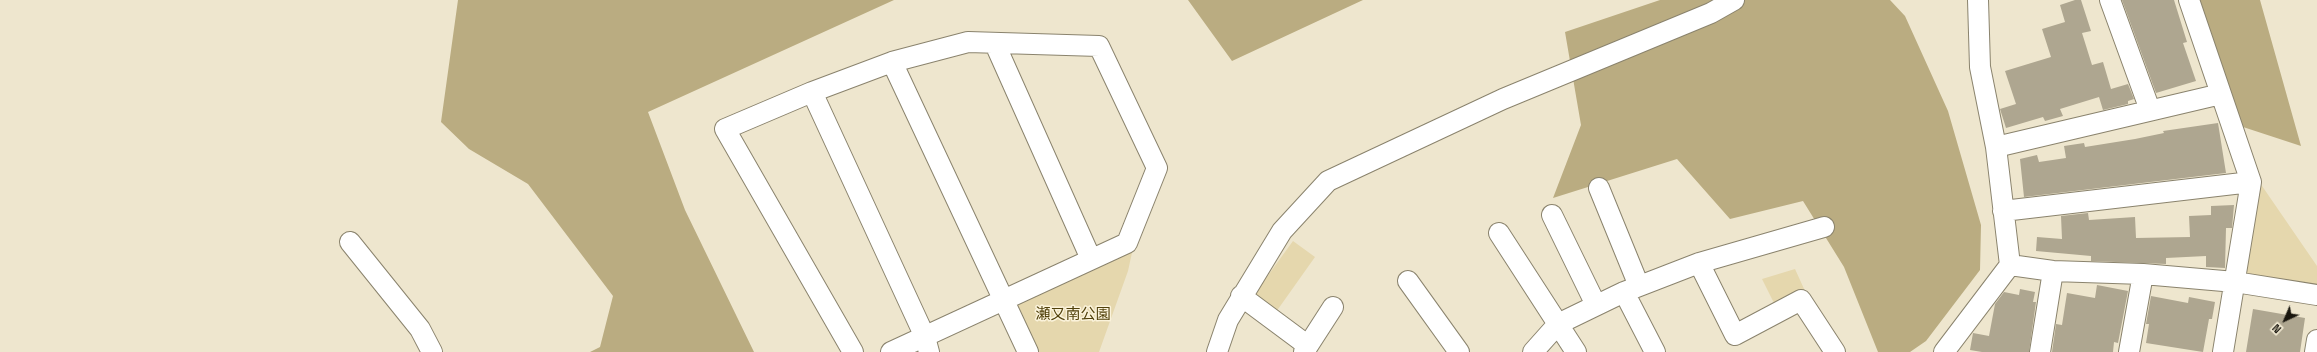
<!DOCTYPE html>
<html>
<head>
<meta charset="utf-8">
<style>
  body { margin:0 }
  #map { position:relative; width:2317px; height:352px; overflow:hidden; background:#eee6ce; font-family:"Space Grotesk",sans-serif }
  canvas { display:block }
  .north { position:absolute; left:2265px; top:300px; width:40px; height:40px; -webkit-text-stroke:3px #fbf3db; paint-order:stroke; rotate:224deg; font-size:11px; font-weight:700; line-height:16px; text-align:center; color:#19160e }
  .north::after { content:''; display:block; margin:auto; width:14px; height:18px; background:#19160e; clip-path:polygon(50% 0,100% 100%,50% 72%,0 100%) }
</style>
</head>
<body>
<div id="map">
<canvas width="2317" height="352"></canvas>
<div class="north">N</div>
</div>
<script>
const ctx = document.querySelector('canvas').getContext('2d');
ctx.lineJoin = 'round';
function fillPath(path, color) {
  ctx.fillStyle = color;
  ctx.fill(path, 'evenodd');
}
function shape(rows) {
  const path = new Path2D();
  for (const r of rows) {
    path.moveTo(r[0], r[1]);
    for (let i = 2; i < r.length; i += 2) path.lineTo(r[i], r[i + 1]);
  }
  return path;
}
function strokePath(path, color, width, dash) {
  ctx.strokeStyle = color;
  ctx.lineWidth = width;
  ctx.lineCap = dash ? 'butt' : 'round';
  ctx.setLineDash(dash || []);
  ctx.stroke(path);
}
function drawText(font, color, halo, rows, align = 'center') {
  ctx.font = font + ' "Space Grotesk","Noto Sans JP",sans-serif';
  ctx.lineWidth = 3;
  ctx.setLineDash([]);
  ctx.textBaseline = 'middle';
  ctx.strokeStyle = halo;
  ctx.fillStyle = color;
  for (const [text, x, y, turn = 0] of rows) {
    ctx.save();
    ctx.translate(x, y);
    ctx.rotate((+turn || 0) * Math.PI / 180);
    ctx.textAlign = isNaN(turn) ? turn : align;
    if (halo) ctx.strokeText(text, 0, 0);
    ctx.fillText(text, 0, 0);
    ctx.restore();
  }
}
fillPath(shape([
  [2260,183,2317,266,2317,286,2248,274,2244,269],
  [1293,241,1315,257,1276,312,1253,296],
  [1133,248,1128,271,1099,352,1033,352,1015,303],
  [1795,269,1805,291,1775,305,1762,279]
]), '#e5d7ad');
fillPath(shape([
  [458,0,894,0,648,112,685,210,754,352,590,352,600,347,613,296,528,184,469,149,441,122],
  [1188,0,1363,0,1232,61],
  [1660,0,1890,0,1905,16,1948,111,1981,225,1980,270,1926,341,1910,352,1878,352,1844,267,1803,201,1730,219,1677,159,1553,198,1581,125,1565,32],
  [2196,0,2260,0,2301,146,2240,126]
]), '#baac81');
fillPath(shape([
  [2075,0,2081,0,2091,31,2082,33,2092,65,2103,62,2111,89,2128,84,2134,99,2128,101,2128,104,2103,110,2099,97,2060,109,2063,116,2045,121,2043,117,2006,128,2000,109,2016,104,2005,71,2051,57,2042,29,2065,22,2060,5],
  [2122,0,2174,0,2187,42,2183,43,2196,81,2156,93],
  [2218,123,2226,173,2024,197,2020,159,2037,155,2039,162,2066,158,2064,146,2084,143,2085,147,2135,139,2164,133,2163,131],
  [2234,205,2232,228,2226,228,2225,268,2206,267,2206,256,2166,258,2166,264,2091,261,2091,256,2036,251,2037,237,2062,239,2061,216,2088,213,2089,220,2135,217,2136,238,2190,237,2189,216,2211,215,2211,206],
  [2097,285,2128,291,2118,343,2114,342,2113,352,2052,352,2056,324,2062,325,2067,293,2095,298],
  [2020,289,2035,292,2033,302,2036,302,2029,352,1982,352,1970,350,1973,333,1989,336,1995,304,2004,292,2019,295],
  [2151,296,2188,303,2189,297,2215,302,2212,319,2209,319,2203,352,2146,343,2149,324,2146,324],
  [2253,309,2305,318,2300,352,2246,352]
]), '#aea690');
const minor = shape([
  [2110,0,2150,110],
  [2189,0,2251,182,2223,352],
  [995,44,1091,259],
  [892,62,1028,352],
  [812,92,925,337,929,352],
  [1996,147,2221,94],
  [1599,188,1639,286],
  [2003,211,2251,182],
  [1552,215,1596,305],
  [1499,233,1576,352],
  [350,242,420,329,432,352],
  [1699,263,1735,335,1801,300,1835,352],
  [2010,265,2053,271,2143,274,2235,282,2317,295],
  [1408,281,1459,352],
  [1624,292,1655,352],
  [1241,296,1307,345],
  [853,352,725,129,812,92,892,62,968,42,1099,46,1157,168,1127,243,891,352],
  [1217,352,1228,320,1282,231,1328,181,1503,99,1711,13,1734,0],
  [1304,352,1333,307],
  [1533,352,1558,324,1624,292,1699,263,1824,227],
  [1944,352,2010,265,1996,147,1980,67,1978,0],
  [2040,352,2053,271],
  [2129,352,2143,274],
  [2315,352,2317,340]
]);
strokePath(minor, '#8a836d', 22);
strokePath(minor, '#fff', 20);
drawText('15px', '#51410b', '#fbf3db', [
  ["瀬又南公園",1073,315]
]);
</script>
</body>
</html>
